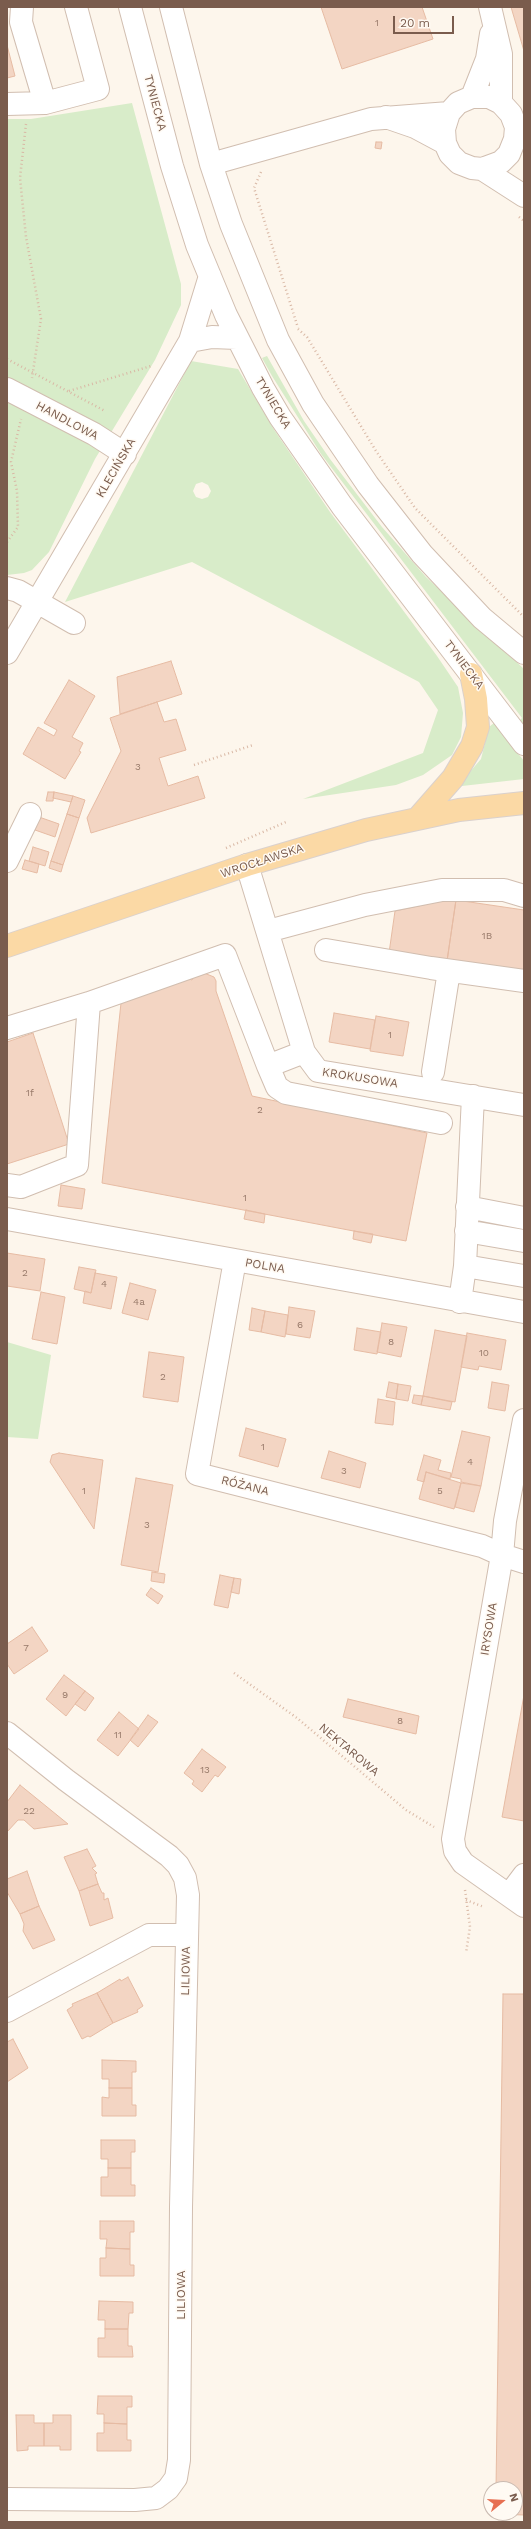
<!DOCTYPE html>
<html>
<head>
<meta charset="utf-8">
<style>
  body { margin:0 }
  #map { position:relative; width:531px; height:2529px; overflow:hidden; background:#fdf6ec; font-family:"Work Sans",sans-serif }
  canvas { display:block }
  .frame { position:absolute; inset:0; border:8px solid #7a5c4d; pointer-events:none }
  .north { position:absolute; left:483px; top:2481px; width:40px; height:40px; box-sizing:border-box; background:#fffaf3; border:1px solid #cabbb1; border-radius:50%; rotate:72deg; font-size:11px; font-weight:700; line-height:16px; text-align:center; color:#7a5c4d }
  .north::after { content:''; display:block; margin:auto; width:14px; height:18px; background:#e76f51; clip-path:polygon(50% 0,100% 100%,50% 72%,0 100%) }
  .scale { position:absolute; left:393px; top:16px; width:61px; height:18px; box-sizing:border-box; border:2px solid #7a5c4d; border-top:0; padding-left:5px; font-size:12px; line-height:14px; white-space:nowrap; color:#7a5c4d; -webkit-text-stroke:3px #fffaf3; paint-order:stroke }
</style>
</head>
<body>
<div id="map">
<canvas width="531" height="2529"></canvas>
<div class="frame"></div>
<div class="north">N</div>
<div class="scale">20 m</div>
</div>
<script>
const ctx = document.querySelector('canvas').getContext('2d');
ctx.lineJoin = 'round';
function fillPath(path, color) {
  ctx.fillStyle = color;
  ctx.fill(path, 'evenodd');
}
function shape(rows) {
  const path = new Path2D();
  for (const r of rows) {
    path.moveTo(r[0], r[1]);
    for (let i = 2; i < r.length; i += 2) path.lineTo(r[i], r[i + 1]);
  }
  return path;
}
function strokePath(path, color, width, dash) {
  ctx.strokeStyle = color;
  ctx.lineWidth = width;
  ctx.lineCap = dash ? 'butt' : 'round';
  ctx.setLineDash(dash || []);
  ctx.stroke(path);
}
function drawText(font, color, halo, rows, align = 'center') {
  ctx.font = font + ' "Work Sans",sans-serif';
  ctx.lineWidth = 3;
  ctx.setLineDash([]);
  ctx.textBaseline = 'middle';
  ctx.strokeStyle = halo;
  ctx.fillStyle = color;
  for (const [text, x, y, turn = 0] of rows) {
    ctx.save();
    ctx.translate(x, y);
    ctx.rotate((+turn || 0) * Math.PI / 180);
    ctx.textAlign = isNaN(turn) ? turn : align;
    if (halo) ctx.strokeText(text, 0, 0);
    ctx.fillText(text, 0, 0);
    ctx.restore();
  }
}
fillPath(shape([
  [132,103,181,284,181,305,155,360,95,459,49,552,32,570,24,573,7,575,7,119,31,119],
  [267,356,304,421,330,459,382,527,426,577,524,669,524,725,520,720,522,718,321,454,272,376,262,358],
  [191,361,238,369,275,431,330,512,437,656,458,687,463,713,461,737,452,755,423,775,396,785,303,799,423,753,438,710,419,682,192,562,65,602],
  [202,482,208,485,211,491,208,497,202,499,196,497,193,491,196,484],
  [494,723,524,761,524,779,462,786,462,781,481,759,489,727],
  [7,1342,51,1355,38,1439,7,1437]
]), '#d8ecc9');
const building = shape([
  [321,7,422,7,433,39,342,69,321,7],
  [511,7,524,7,524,51,511,7],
  [7,45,15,76,7,78,7,45],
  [376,142,382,142,381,149,375,148,376,142],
  [171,661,182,694,120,714,117,677,171,661],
  [69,680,95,696,72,737,83,743,79,751,81,752,65,779,23,754,38,727,54,736,57,730,44,723,69,680],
  [157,702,164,722,176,719,186,750,159,758,168,786,198,776,205,798,91,833,87,818,121,751,110,718,157,702],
  [48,792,54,792,53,801,46,801,48,792],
  [54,792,73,796,71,802,53,798,54,792],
  [73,796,85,800,79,818,67,814,73,796],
  [67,814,79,818,63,865,51,861,67,814],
  [39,817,59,824,55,837,35,830,39,817],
  [33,847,49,852,45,866,29,861,33,847],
  [25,860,39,864,37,873,22,869,25,860],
  [51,861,63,865,61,872,49,868,51,861],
  [446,900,456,900,447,961,389,953,395,911,446,900],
  [456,900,524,910,524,973,447,961,456,900],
  [204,973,214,977,216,981,216,991,252,1096,427,1133,406,1241,102,1183,121,1003,189,979,192,980,194,976,204,973],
  [334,1013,375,1020,370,1049,329,1042,334,1013],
  [376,1016,409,1022,403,1056,370,1051,376,1016],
  [33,1033,69,1144,7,1164,7,1042,33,1033],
  [61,1185,85,1189,82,1209,58,1206,61,1185],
  [246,1210,265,1214,264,1223,244,1219,246,1210],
  [354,1231,373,1234,371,1243,353,1239,354,1231],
  [7,1253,45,1259,40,1291,7,1286,7,1253],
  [79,1267,96,1270,91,1293,74,1289,79,1267],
  [95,1273,117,1277,111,1309,83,1303,85,1291,91,1293,95,1273],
  [130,1283,156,1290,148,1320,122,1313,130,1283],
  [41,1292,65,1297,57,1344,32,1339,41,1292],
  [289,1307,315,1311,310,1338,286,1334,289,1307],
  [252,1308,265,1311,261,1332,249,1330,252,1308],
  [265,1311,288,1315,285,1337,261,1332,265,1311],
  [382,1323,407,1327,401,1357,377,1352,382,1323],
  [357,1328,381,1332,377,1354,354,1350,357,1328],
  [435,1330,467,1336,455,1402,423,1396,435,1330],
  [467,1333,506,1340,501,1370,479,1366,478,1370,461,1367,467,1333],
  [149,1352,184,1357,178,1402,143,1397,149,1352],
  [389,1382,398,1384,396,1399,386,1397,389,1382],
  [492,1382,509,1385,505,1411,488,1408,492,1382],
  [398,1384,411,1386,408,1401,396,1399,398,1384],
  [414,1395,423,1396,421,1405,412,1403,414,1395],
  [423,1396,452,1402,450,1410,421,1405,423,1396],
  [378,1399,395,1402,393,1425,375,1423,378,1399],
  [246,1428,286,1439,278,1467,239,1456,246,1428],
  [462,1431,490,1437,481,1486,461,1482,461,1479,451,1477,462,1431],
  [329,1451,366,1463,360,1488,321,1478,329,1451],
  [59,1453,103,1460,94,1529,50,1462,52,1455,59,1453],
  [424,1455,441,1460,438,1470,451,1473,450,1479,426,1472,424,1482,417,1480,424,1455],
  [426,1472,461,1483,454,1509,419,1499,426,1472],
  [136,1478,173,1485,158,1572,121,1565,136,1478],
  [461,1483,481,1486,474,1512,455,1507,461,1483],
  [152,1572,165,1574,164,1583,151,1581,152,1572],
  [220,1575,234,1578,228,1608,214,1605,220,1575],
  [234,1578,241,1579,239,1594,231,1592,234,1578],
  [151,1588,163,1596,158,1604,146,1595,151,1588],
  [32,1627,48,1651,14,1674,7,1664,7,1644,32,1627],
  [64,1675,85,1691,66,1716,46,1699,64,1675],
  [85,1691,94,1698,85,1711,75,1704,85,1691],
  [524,1695,524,1821,502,1817,524,1695],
  [348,1699,419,1716,416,1734,343,1717,348,1699],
  [119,1712,139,1729,118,1756,97,1740,119,1712],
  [148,1715,158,1722,138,1747,130,1740,148,1715],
  [202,1749,226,1767,218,1777,215,1775,202,1792,192,1784,194,1781,184,1773,202,1749],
  [20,1785,68,1824,34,1829,24,1820,18,1820,7,1832,7,1802,20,1785],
  [87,1849,96,1866,92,1868,97,1873,95,1874,98,1884,79,1891,64,1857,87,1849],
  [27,1871,39,1906,20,1914,7,1892,7,1879,27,1871],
  [98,1884,102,1893,104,1893,104,1900,108,1898,113,1918,90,1926,79,1891,98,1884],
  [39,1906,55,1940,33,1949,23,1931,24,1924,20,1914,39,1906],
  [128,1977,143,2006,137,2010,138,2012,113,2023,97,1993,120,1979,121,1981,128,1977],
  [97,1993,113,2023,90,2037,88,2036,82,2039,67,2010,73,2006,72,2004,97,1993],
  [503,1994,524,1994,524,2515,495,2514,515,2513,515,2489,496,2489,503,1994],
  [13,2039,28,2068,7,2082,7,2042,13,2039],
  [102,2060,136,2061,136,2072,132,2072,132,2088,109,2088,109,2079,102,2079,102,2060],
  [109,2088,132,2088,132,2105,136,2105,136,2116,102,2116,102,2097,109,2098,109,2088],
  [101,2140,135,2140,135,2152,131,2152,131,2168,108,2168,108,2159,101,2159,101,2140],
  [108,2168,131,2168,131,2185,135,2185,135,2196,101,2196,101,2177,108,2177,108,2168],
  [100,2221,134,2221,134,2232,130,2232,130,2249,106,2248,107,2239,100,2239,100,2221],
  [106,2248,130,2249,130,2265,134,2265,134,2276,100,2276,100,2258,106,2258,106,2248],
  [99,2301,133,2302,133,2313,129,2313,128,2329,105,2329,105,2320,98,2320,99,2301],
  [105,2329,128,2329,128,2346,132,2346,133,2357,98,2357,98,2338,105,2338,105,2329],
  [98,2396,132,2396,132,2407,127,2407,127,2424,104,2423,104,2414,97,2414,98,2396],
  [16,2415,34,2415,34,2423,44,2423,44,2446,28,2446,28,2450,17,2451,16,2415],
  [53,2415,71,2415,71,2450,60,2450,60,2446,44,2446,44,2423,53,2423,53,2415],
  [104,2423,127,2424,127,2440,131,2440,131,2451,97,2451,97,2433,104,2433,104,2423]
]);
fillPath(building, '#f3d5c3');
strokePath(building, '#e6bba3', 1);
const minor = shape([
  [22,7,21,22,45,103],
  [130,7,172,166,197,245,226,315,263,388,280,417,342,506,524,744],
  [171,7,211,164,231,224,278,340,313,404,368,485,422,554,482,618,524,653],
  [490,7,501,54,501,103],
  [472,97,487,59,491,34],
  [7,104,45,103,98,89,76,7],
  [386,117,415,127,445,143,450,154,459,163,472,168,482,169,501,162,509,154,515,139,516,127,511,114,501,103,489,97,472,97,458,103,449,113,444,129,445,143],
  [211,164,371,119,449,113],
  [482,169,524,196],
  [190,341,212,337,237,338],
  [7,389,94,434,125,454],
  [7,588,18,591,74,623],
  [7,653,190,341,210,276],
  [7,861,30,814],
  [247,865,304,1052,318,1071,524,1105],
  [268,931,365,905,442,890,504,890,524,896],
  [326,950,431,968,524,981],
  [89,1003,225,955,268,1066,304,1052],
  [7,1028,89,1003,77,1165,21,1187,7,1185],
  [268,1066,277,1087,286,1093,441,1123],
  [433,1072,449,971],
  [467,1207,524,1218],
  [7,1219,524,1312],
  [466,1231,524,1241],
  [235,1260,197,1474,482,1546,502,1555,524,1562],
  [465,1266,524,1276],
  [460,1302,465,1266,473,1096],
  [524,1420,505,1521,502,1555,453,1839,455,1851,463,1863,524,1906],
  [7,1733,66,1780,169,1856,178,1865,185,1878,188,1895,181,2207,179,2460,176,2478,168,2489,156,2498,135,2500,7,2499],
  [509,1895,524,1875],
  [7,2011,149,1935,187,1935]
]);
const major = shape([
  [418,818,453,778,472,746,478,727,476,699,471,674],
  [7,946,247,865,366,830,459,810,524,803]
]);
strokePath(minor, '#d1beb0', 24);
strokePath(major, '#dad1cd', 24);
strokePath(shape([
  [26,124,20,178,26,237,41,319,32,378],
  [261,172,254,188,298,328],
  [519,217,524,221],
  [298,329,307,337,376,451,415,508,524,617],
  [7,359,105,411],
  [69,391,151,366],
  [7,542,18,527,17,491,11,462,21,419],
  [194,765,253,745],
  [226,848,286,822],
  [234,1673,297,1718,406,1810,434,1827],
  [465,1890,470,1927,466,1953],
  [466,1900,484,1907]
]), '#d9b8a5', 2.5, [1, 3]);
strokePath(minor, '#fff', 22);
strokePath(major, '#fbd9a5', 22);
drawText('10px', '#987a6a', null, [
  ["1",377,23],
  ["3",138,767],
  ["1B",487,936],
  ["1",390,1035],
  ["1f",30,1093],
  ["2",260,1110],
  ["1",245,1198],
  ["2",25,1273],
  ["4",104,1284],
  ["4a",139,1302],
  ["6",300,1325],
  ["8",391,1342],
  ["10",484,1353],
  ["2",163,1377],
  ["1",263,1447],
  ["4",470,1462],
  ["3",344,1471],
  ["1",84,1491],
  ["5",440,1491],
  ["3",147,1525],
  ["7",26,1648],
  ["9",65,1695],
  ["8",400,1721],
  ["11",118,1735],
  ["13",205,1770],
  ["22",29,1811]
]);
drawText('12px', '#7a5c4d', '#fffaf3', [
  ["TYNIECKA",155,103,75],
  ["TYNIECKA",273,403,59],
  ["HANDLOWA",67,421,28],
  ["KLECIŃSKA",116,468,-60],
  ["TYNIECKA",464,665,53],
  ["WROCŁAWSKA",262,861,-18],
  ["KROKUSOWA",360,1078,9],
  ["POLNA",265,1266,10],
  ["RÓŻANA",245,1486,14],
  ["IRYSOWA",489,1629,-81],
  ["NEKTAROWA",349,1750,40],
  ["LILIOWA",186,1971,-89],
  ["LILIOWA",181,2295,-90]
]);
</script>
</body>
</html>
